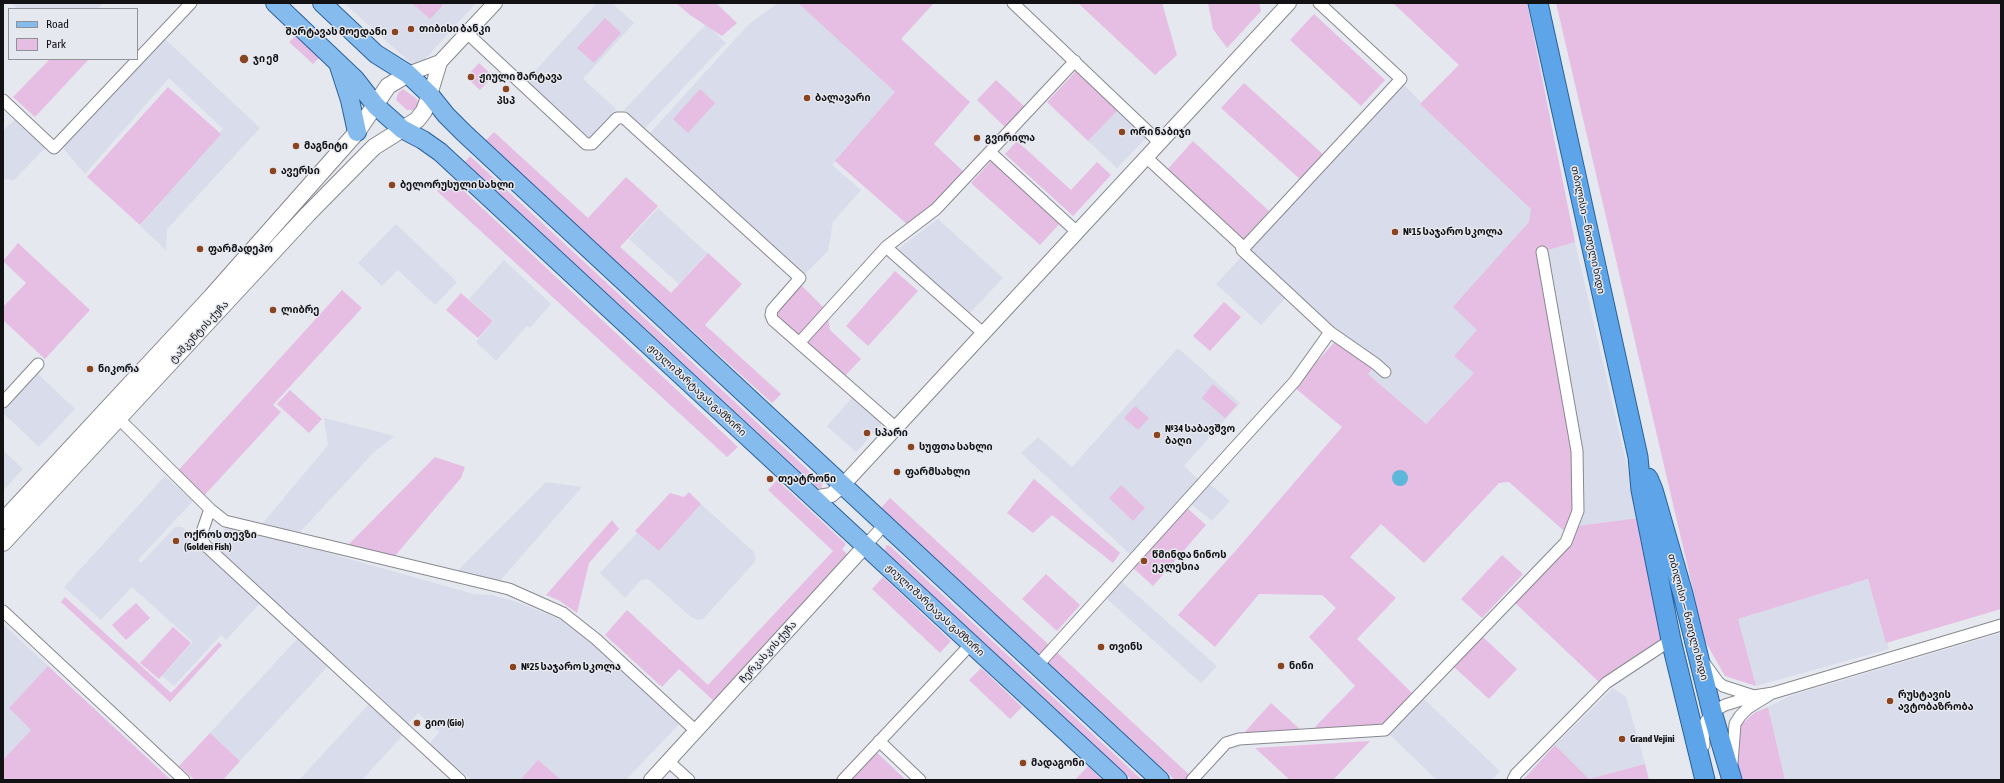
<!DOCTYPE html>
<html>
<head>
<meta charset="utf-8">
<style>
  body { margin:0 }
  #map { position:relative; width:2004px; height:783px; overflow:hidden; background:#e6e8ef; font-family:"Asap Condensed",sans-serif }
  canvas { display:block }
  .frame { position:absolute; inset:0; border:4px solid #121215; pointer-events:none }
  .legend { position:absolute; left:8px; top:8px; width:130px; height:52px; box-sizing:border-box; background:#e6e8ef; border:1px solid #919298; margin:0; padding:5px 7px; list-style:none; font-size:12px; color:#121215 }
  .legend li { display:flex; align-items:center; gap:8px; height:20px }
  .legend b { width:20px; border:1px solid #919298 }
</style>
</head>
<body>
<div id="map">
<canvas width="2004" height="783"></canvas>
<div class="frame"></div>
<ul class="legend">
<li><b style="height:5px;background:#86bbee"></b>Road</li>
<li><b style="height:11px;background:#e6bde3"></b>Park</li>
</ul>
</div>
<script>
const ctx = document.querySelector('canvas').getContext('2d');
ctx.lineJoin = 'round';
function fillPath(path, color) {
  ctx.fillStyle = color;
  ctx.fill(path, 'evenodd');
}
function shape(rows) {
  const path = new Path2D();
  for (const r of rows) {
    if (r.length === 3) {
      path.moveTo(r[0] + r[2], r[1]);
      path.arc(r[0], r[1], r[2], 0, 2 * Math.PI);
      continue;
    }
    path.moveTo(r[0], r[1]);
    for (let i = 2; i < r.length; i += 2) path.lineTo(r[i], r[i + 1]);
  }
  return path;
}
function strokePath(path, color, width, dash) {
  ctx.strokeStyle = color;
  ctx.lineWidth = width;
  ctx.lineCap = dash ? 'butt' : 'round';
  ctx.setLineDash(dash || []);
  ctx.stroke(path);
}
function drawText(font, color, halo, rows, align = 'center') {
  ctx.font = font + ' "Asap Condensed","Noto Sans Georgian",sans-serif';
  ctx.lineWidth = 3;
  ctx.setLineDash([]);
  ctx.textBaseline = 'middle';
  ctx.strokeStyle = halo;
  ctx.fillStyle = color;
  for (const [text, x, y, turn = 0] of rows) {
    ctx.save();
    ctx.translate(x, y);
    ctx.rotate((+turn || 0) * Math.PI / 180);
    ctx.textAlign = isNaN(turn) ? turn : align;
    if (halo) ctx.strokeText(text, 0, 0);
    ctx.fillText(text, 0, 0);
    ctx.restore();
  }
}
fillPath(shape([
  [11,3,103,3,98,9,18,9],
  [344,3,476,3,424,60,412,64],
  [597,3,612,3,634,23,583,79,616,109,589,139,525,82],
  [778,3,798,3,895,92,832,165,861,190,833,222,828,251,803,276,650,133,749,24],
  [706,24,726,43,644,129,624,110],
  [165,39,260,128,167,229,166,250,140,226,223,129,169,78,85,174,62,147],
  [1403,84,1421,102,1420,104,1535,211,1533,225,1454,307,1477,330,1474,373,1426,424,1368,374,1374,367,1291,292,1261,325,1216,284],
  [1119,109,1148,136,1117,168,1088,141],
  [15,119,47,146,14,180,3,179,3,131],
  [658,208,707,253,679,284,629,239],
  [938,219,1003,278,969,314,897,250],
  [396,224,457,282,435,305,398,270,382,286,358,263],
  [1575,242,1639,518,1578,527,1545,251],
  [504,260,551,304,530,328,527,326,496,361,476,342,494,321,469,299],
  [1178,348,1240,403,1184,466,1199,480,1132,556,1021,453,1038,437,1072,467],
  [36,372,75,409,39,447,3,413,3,407],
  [856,393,885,420,856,452,827,426],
  [324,418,395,436,374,452,300,532,262,524,328,445],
  [3,450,23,469,3,491],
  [165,476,193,501,138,560,141,563,175,527,182,527,262,601,226,640,221,635,174,686,162,676,193,642,132,587,101,620,64,587],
  [1205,480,1230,501,1212,521,1187,501],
  [546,482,582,487,499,582,456,572],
  [701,504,754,552,756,558,754,563,703,619,698,620,691,617,648,579,641,580,625,598,600,573,637,533,659,551],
  [228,525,474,594,492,595,520,603,564,621,585,637,680,723,626,780,472,780,429,745,439,732,418,713,408,724,381,697,210,546],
  [1868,579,1889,649,1756,686,1738,619],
  [1121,581,1217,666,1201,683,1106,598],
  [3,624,48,666,9,708,32,730,3,760],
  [2001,633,2001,780,1785,780,1768,707,1790,696],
  [298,638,328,666,240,761,210,733],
  [1613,688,1626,697,1645,764,1589,779,1555,745],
  [1423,698,1500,771,1492,780,1437,780,1389,734],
  [369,704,403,735,362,780,299,780]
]), '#d9dcea');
fillPath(shape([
  [412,3,441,3,443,5,430,19],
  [676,3,716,3,737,23,722,36,690,15],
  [798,3,934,3,901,39,970,102,934,144,964,172,933,207,908,225,835,161,895,92],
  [1078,3,1162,3,1177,55,1155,75],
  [1208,3,1259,3,1261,11,1227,48,1213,29],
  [1393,3,1527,3,1575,242,1545,251,1580,450,1578,526,1639,518,1662,639,1599,682,1512,600,1577,527,1563,530,1509,482,1499,483,1424,563,1381,524,1350,557,1396,598,1357,639,1413,694,1380,727,1322,732,1315,727,1355,686,1309,637,1336,608,1322,595,1259,594,1215,647,1178,615,1238,548,1342,427,1294,387,1340,336,1374,367,1368,374,1426,424,1474,373,1454,356,1477,330,1453,307,1529,222,1531,209,1420,104,1459,65],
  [1556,3,2001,3,2001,609,1886,643,1868,579,1738,619,1756,686,1725,676,1705,641],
  [1314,14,1385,80,1361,106,1290,40],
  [605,18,621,33,594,63,577,48],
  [297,34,321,56,313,64,289,42],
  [50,59,89,59,35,117,13,97],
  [479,63,493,76,480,90,466,77],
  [1077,70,1119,109,1088,141,1047,102],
  [996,80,1026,108,1007,129,977,100],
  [1244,83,1325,156,1302,181,1221,108],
  [168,87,221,134,140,225,87,177],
  [403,89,417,99,418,104,414,110,407,110,396,100,398,93],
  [700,89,715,103,688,133,673,119],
  [494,132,588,218,626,177,658,206,620,247,671,293,708,253,742,284,705,325,781,394,772,403,484,142],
  [1017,141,1071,190,1097,162,1111,175,1073,216,1005,154],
  [1193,141,1269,211,1242,241,1166,171],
  [470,156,822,483,822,487,821,489,817,487,465,162],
  [993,159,1062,221,1040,245,971,183],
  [450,178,738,447,727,457,437,191],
  [18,243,90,310,45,359,3,320,3,307,26,283,3,261],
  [895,271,918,291,868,346,846,326],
  [801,285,827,311,830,330,861,359,843,378,778,320,778,312],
  [342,290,362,308,273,405,281,412,202,498,175,474],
  [461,293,493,321,478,338,446,310],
  [1224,302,1241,317,1210,351,1193,336],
  [1213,384,1237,405,1225,418,1202,398],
  [290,390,322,419,309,433,277,404],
  [1135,406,1149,418,1138,430,1124,418],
  [435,457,465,467,461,478,394,557,347,546],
  [1034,479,1120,553,1113,563,1052,515,1033,533,1007,513],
  [777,480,846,544,842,549,849,556,714,701,679,669,662,687,605,635,627,610,708,685,833,551,768,490],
  [1121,485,1145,508,1133,521,1109,498],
  [689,492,701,504,659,551,635,531,670,493,684,497],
  [890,498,1195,780,1175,780,881,508],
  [1185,506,1206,525,1153,586,1132,567],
  [612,520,619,529,589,563,577,613,560,601,546,595],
  [886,545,890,546,1142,780,1132,780,885,551],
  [1502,555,1523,574,1482,618,1461,599],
  [1046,574,1080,605,1057,631,1022,599],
  [883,577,951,641,940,653,872,589],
  [65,597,171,693,219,642,222,645,170,702,61,602],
  [136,603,150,618,126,640,112,625],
  [173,627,191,643,159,679,140,663],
  [1483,637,1517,669,1489,699,1454,667],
  [48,666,171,780,3,780,3,760,31,730,9,708],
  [981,668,1022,707,1010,719,969,680],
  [1271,703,1303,732,1242,735],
  [1768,707,1785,780,1741,780,1736,757,1739,727,1754,713],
  [210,733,240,761,223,780,195,780,179,766],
  [1370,741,1333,780,1290,780,1255,748],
  [1555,745,1589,779,1645,764,1649,780,1523,780],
  [875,751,906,780,848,780],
  [538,760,561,780,524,780,522,778],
  [1088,766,1102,780,1075,780]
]), '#e6bde3');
fillPath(shape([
  [1400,478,8]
]), '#5db7d9');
const minor = shape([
  [1013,3,1160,143],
  [467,33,586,144,592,144,617,118,624,118,800,278,772,310,771,315,773,320,896,428],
  [3,100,54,148,191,3],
  [990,152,1077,232],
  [1146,157,1241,245,1242,250,1330,332,1376,364,1385,372],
  [886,247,983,333],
  [1242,250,1401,79,1319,3],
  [799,343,886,247,936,209,1075,61],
  [3,402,38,364],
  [114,414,210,509,225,521,509,589,563,613,596,639,696,731],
  [210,509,202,532,202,540,206,546,460,780],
  [865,546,885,524],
  [3,611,184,780],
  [1705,664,1718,682,1723,686,1754,696],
  [1037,666,1295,381,1330,332],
  [879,741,920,780],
  [1704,745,1703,729,1706,721,1712,712,1725,705,1754,696,1773,693,2001,625],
  [668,761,689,780],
  [1732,763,1735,724,1740,716,1748,708,1769,695],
  [843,780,971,644],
  [1192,780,1226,743,1239,739,1385,730,1566,542,1578,511,1577,451,1542,252],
  [1513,780,1516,774,1606,683,1671,640]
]);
const tertiary = shape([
  [408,74,440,62,495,3],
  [430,95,440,62],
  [813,498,831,495,843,485,1289,3],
  [651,780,865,546]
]);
const secondary = shape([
  [3,521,211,297,357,132,388,86,408,74],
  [3,543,308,214,374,147,417,120,424,111,430,95]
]);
const primary = shape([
  [275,3,355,79,376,106,402,129,423,140,440,152,1118,780],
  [322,3,376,54,408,74,430,95,446,115,464,133,1160,780],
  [338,63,350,100,357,132]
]);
const trunk = shape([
  [1538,3,1638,457,1641,490,1671,640,1705,780],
  [1648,478,1653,490,1683,594,1712,712,1732,780]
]);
strokePath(minor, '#888990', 13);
strokePath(tertiary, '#888990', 16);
strokePath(secondary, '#888990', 18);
strokePath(primary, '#29629a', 20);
strokePath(trunk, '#29629a', 21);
strokePath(minor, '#fff', 11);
strokePath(tertiary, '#fff', 14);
strokePath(secondary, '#fff', 16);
strokePath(primary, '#86bbee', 18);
strokePath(trunk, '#5ea4e8', 19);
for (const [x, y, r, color] of [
  [411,29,4,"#8b4420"],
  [395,32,4,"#8b4420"],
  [244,59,5,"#8b4420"],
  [471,77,4,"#8b4420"],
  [506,89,4,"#8b4420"],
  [807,98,4,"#8b4420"],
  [1122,132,4,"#8b4420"],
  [977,138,4,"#8b4420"],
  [296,146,4,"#8b4420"],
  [273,171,4,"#8b4420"],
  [392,185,4,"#8b4420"],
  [1395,232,4,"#8b4420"],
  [200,249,4,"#8b4420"],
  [273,310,4,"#8b4420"],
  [90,369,4,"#8b4420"],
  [867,433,4,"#8b4420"],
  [1157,435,4,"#8b4420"],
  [911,447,4,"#8b4420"],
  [897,472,4,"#8b4420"],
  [770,479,4,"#8b4420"],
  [176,541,4,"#8b4420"],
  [1144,561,4,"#8b4420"],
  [1101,647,4,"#8b4420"],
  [1281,666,4,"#8b4420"],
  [513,667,4,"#8b4420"],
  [1890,701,4,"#8b4420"],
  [417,723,4,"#8b4420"],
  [1622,739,4,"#8b4420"],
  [1023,763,4,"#8b4420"]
]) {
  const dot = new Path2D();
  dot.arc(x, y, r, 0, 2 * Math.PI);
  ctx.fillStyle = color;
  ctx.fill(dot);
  strokePath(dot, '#e6e8ef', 1.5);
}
drawText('bold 10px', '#121215', '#e6e8ef', [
  ["თიბისი ბანკი",419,29],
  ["შარტავას მოედანი",387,32,"right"],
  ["ჯი ემ",253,59],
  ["ჟიული შარტავა",479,77],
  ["ბალავარი",815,98],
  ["პსპ",506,101,"center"],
  ["ორი ნაბიჯი",1130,132],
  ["გვირილა",985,138],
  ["მაგნიტი",304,146],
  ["ავერსი",281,171],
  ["ბელორუსული სახლი",400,185],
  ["№15 საჯარო სკოლა",1403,232],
  ["ფარმადეპო",208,249],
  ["ლიბრე",281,310],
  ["ნიკორა",98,369],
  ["№34 საბავშვო",1165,429],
  ["ბაღი",1165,441],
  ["სპარი",875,433],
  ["სუფთა სახლი",919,447],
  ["ფარმსახლი",905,472],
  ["თეატრონი",778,479],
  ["ოქროს თევზი",184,535],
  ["(Golden Fish)",184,547],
  ["წმინდა ნინოს",1152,555],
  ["ეკლესია",1152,567],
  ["თვინს",1109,647],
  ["ნინი",1289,666],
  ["№25 საჯარო სკოლა",521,667],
  ["რუსტავის",1898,695],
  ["ავტობაზრობა",1898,707],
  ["გიო (Gio)",425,723],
  ["Grand Vejini",1630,739],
  ["მადაგონი",1031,763]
], 'left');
drawText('10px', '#121215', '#e6e8ef', [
  ["თბილისი — წითელი ხიდი",1588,230,78],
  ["ტაშკენტის ქუჩა",199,332,-47],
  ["ჟიული შარტავას გამზირი",697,390,43],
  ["ჟიული შარტავას გამზირი",935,610,43],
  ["თბილისი — წითელი ხიდი",1688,617,75],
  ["ჩერკასკის ქუჩა",768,652,-48]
]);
</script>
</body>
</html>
